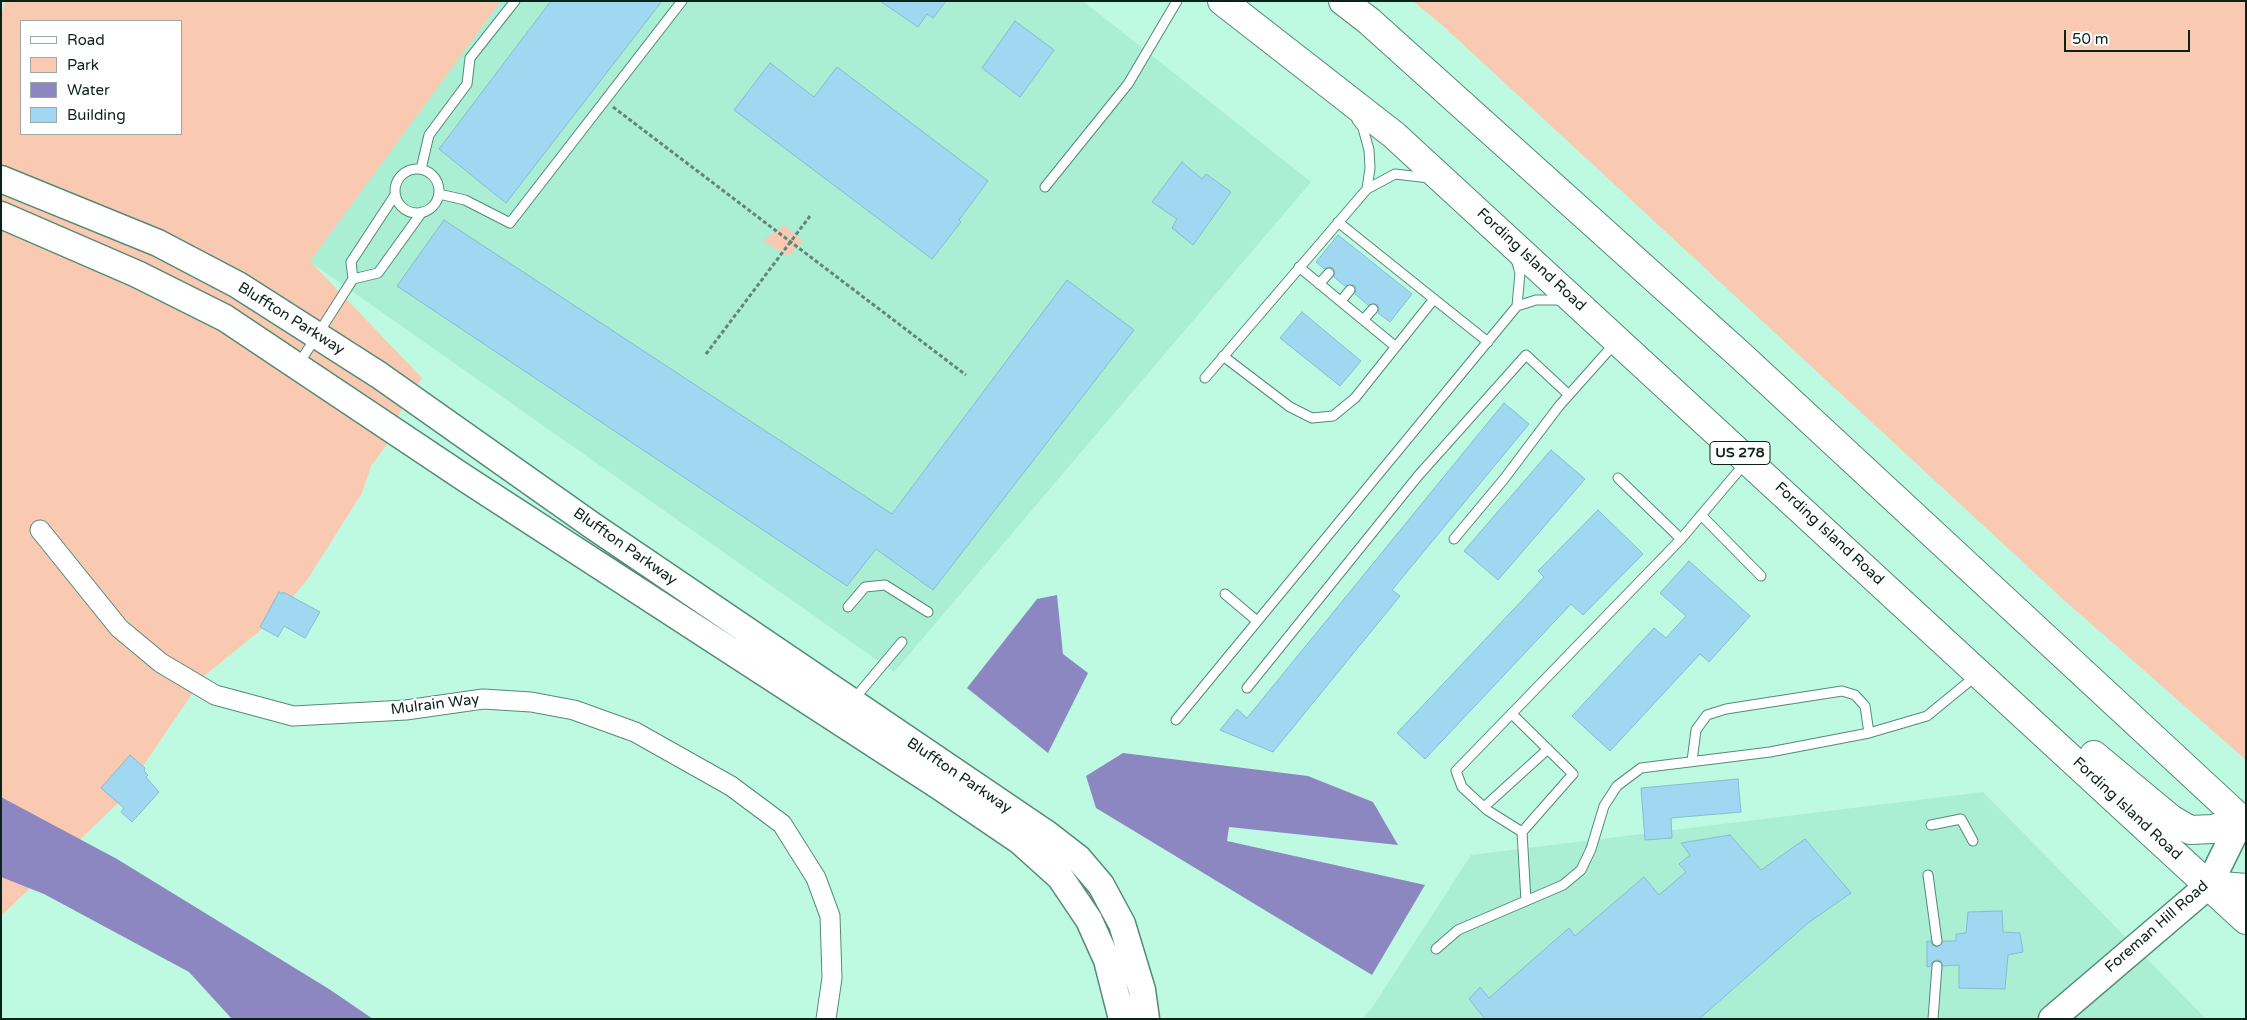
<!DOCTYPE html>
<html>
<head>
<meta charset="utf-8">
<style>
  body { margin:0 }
  #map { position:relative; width:2247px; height:1020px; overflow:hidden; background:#bef9e1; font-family:"Varela Round",sans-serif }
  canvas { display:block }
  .frame { position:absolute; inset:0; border:2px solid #0b221a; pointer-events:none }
  .legend { position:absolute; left:20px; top:20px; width:162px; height:115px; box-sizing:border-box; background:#fff; border:1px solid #9da7a3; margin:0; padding:6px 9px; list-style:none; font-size:15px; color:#0b221a }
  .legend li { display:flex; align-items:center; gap:10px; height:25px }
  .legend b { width:25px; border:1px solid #9da7a3 }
  .scale { position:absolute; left:2064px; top:30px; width:126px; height:22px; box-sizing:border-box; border:2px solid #0b221a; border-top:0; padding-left:6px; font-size:15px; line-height:18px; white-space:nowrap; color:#0b221a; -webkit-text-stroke:4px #fff; paint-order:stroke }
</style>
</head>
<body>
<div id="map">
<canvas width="2247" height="1020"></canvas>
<div class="frame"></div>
<ul class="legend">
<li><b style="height:6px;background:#fff"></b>Road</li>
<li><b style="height:14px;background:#f9c9b2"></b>Park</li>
<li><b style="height:14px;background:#8d87c1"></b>Water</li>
<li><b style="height:14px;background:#a0d8f2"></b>Building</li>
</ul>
<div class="scale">50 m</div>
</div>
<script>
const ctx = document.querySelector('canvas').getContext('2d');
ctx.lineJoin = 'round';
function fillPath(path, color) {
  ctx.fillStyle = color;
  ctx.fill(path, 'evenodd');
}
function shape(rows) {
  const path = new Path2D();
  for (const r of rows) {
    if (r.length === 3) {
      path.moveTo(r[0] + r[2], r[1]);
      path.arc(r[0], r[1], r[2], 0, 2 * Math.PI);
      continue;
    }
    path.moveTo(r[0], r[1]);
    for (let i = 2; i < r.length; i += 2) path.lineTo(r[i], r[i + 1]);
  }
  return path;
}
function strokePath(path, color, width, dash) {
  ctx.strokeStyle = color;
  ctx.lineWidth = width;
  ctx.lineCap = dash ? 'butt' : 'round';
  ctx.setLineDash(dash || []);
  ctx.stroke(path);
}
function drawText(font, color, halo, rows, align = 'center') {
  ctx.font = font + ' "Varela Round",sans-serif';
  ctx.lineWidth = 4.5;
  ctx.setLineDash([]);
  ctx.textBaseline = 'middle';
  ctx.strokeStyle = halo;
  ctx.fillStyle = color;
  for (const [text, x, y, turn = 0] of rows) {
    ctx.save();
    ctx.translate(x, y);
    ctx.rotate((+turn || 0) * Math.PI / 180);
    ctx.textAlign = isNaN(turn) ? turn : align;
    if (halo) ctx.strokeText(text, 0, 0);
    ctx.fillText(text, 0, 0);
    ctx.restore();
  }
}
fillPath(shape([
  [501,1,1083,1,1311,182,894,672,309,261],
  [1983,792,2206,1019,1362,1019,1372,1008,1471,855]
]), '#aaeed3');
fillPath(shape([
  [5,1,501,1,310,261,422,378,402,407,390,440,371,466,362,493,307,580,273,620,204,676,118,803,1,916,1,16],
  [21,21,181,21,181,134,21,134],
  [1413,1,2246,1,2246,760,2064,600,1442,25],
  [784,225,803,241,789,256,762,241]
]), '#f9c9b2');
fillPath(shape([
  [1057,595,1063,654,1088,673,1048,753,967,688,1037,599],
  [1123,753,1308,776,1373,802,1398,845,1229,827,1227,841,1425,885,1372,975,1096,808,1086,776],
  [1,797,117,859,329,989,373,1019,232,1019,189,972,44,894,1,877]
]), '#8d87c1');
const building = shape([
  [551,1,662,1,506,203,439,149,551,1],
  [880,1,946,1,933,18,927,14,918,27,880,1],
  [1015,21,1054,50,1020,97,982,68,1015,21],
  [770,63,814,97,837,67,988,181,959,220,961,222,932,259,734,110,770,63],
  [1182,162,1202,179,1206,174,1231,192,1193,245,1172,228,1177,219,1152,202,1182,162],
  [444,220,892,514,1067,280,1134,330,933,590,876,549,847,586,397,286,444,220],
  [1338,235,1412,294,1390,322,1378,313,1379,308,1377,304,1368,305,1355,294,1356,288,1354,285,1345,286,1334,277,1335,272,1333,268,1328,267,1324,269,1316,262,1338,235],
  [1302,312,1361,361,1340,386,1280,338,1302,312],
  [1504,403,1529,424,1392,590,1400,596,1273,752,1220,730,1237,709,1247,718,1504,403],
  [1551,450,1585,479,1498,580,1464,551,1551,450],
  [1598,510,1643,554,1583,615,1571,604,1425,759,1397,733,1544,577,1538,571,1598,510],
  [1689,561,1750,616,1709,662,1700,654,1610,751,1572,716,1654,628,1666,638,1686,616,1660,593,1689,561],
  [279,592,282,594,283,592,320,612,305,638,284,626,278,637,260,627,279,592],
  [130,755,145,768,144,771,148,775,146,777,159,792,132,822,121,812,124,808,101,788,130,755],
  [1738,779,1741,812,1671,818,1672,838,1645,840,1641,788,1738,779],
  [1730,835,1761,870,1805,839,1851,893,1808,923,1699,1019,1485,1019,1469,999,1480,987,1489,998,1569,928,1575,936,1644,877,1659,895,1686,872,1679,864,1690,855,1681,843,1730,835],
  [2002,911,2003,932,2020,933,2023,952,2008,955,2005,989,1959,988,1959,965,1943,966,1941,961,1937,960,1932,962,1931,966,1927,967,1927,941,1931,941,1932,945,1938,947,1943,941,1956,941,1956,934,1966,933,1968,912,2002,911]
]);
fillPath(building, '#a0d8f2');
strokePath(building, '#85bcd5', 1);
const lane = shape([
  [1357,120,1363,128,1369,150,1370,168,1367,189],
  [421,169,429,135,467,84,470,58,515,1],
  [417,191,22],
  [1045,187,1128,84,1177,1],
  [439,194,465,200,510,223,682,1],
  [1516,259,1520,273,1517,306,1536,300,1564,300],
  [1299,267,1396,347],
  [353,279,378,273,422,212],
  [1319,284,1329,273],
  [1434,299,1488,342],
  [1341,301,1350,290],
  [1363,320,1373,309],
  [1223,356,1290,407,1312,418,1333,416,1355,398,1434,299,1338,222],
  [298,365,353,279,351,262,395,195],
  [1205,378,1367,189,1395,174,1429,178],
  [1618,478,1681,539],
  [1701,515,1761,576],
  [1454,539,1504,479,1559,406,1616,342],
  [1225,594,1257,621],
  [848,607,865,587,885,585,928,612],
  [1247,688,1418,476,1526,355,1569,395],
  [854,699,902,642],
  [1512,714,1573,774,1522,832,1487,810,1462,787,1456,771,1681,539,1746,462],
  [1176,720,1517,306],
  [1692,761,1696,730,1707,715,1726,709,1842,691,1855,695,1865,706,1869,733],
  [1484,807,1548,749],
  [1931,825,1961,819,1973,841],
  [1522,832,1526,901],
  [1928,875,1937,941],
  [1436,949,1458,930,1563,885,1581,870,1591,849,1604,806,1617,786,1641,768,1770,752,1869,733,1927,716,1977,675],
  [1933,1019,1937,966]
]);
const street = shape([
  [40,530,119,628,161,663,215,695,293,716,406,710,483,699,531,702,574,710,635,732,731,786,782,824,816,878,830,916,832,978,826,1019]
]);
const secondary = shape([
  [1,179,158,243,238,285,379,375,593,526,1047,834,1078,858,1101,885,1122,924,1142,990,1146,1019],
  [1,215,137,274,225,318,466,479,939,786,1020,841,1060,877,1089,920,1107,960,1122,1019],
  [2052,1019,2209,885,2241,820]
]);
const highway = shape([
  [1222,1,1394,135,2246,920],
  [1343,1,1369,21,1739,354,2246,824],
  [2094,755,2171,819,2190,830,2213,829,2241,820],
  [2209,885,2246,888]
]);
strokePath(lane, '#548b76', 11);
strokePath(street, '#548b76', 21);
strokePath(secondary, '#548b76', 29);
strokePath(highway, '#548b76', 30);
strokePath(shape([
  [613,107,966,375],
  [706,354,810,216]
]), '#5f8778', 3, [4, 2.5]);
strokePath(lane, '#fff', 9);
strokePath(street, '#fff', 19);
strokePath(secondary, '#fff', 26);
strokePath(highway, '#fff', 28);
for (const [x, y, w] of [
  [1740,453,60]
]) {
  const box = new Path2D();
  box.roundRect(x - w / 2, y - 11.5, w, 23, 4);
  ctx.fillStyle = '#fff';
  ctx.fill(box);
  strokePath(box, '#0b221a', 1);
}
drawText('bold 14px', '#0b221a', null, [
  ["US 278",1740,453]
]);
drawText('15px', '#0b221a', '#fff', [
  ["Fording Island Road",1531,260,43],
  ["Bluffton Parkway",291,319,32],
  ["Fording Island Road",1829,534,43],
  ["Bluffton Parkway",625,547,35],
  ["Mulrain Way",435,705,-7],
  ["Bluffton Parkway",959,776,34],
  ["Fording Island Road",2127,809,43],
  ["Foreman Hill Road",2157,927,-41]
]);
</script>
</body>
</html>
